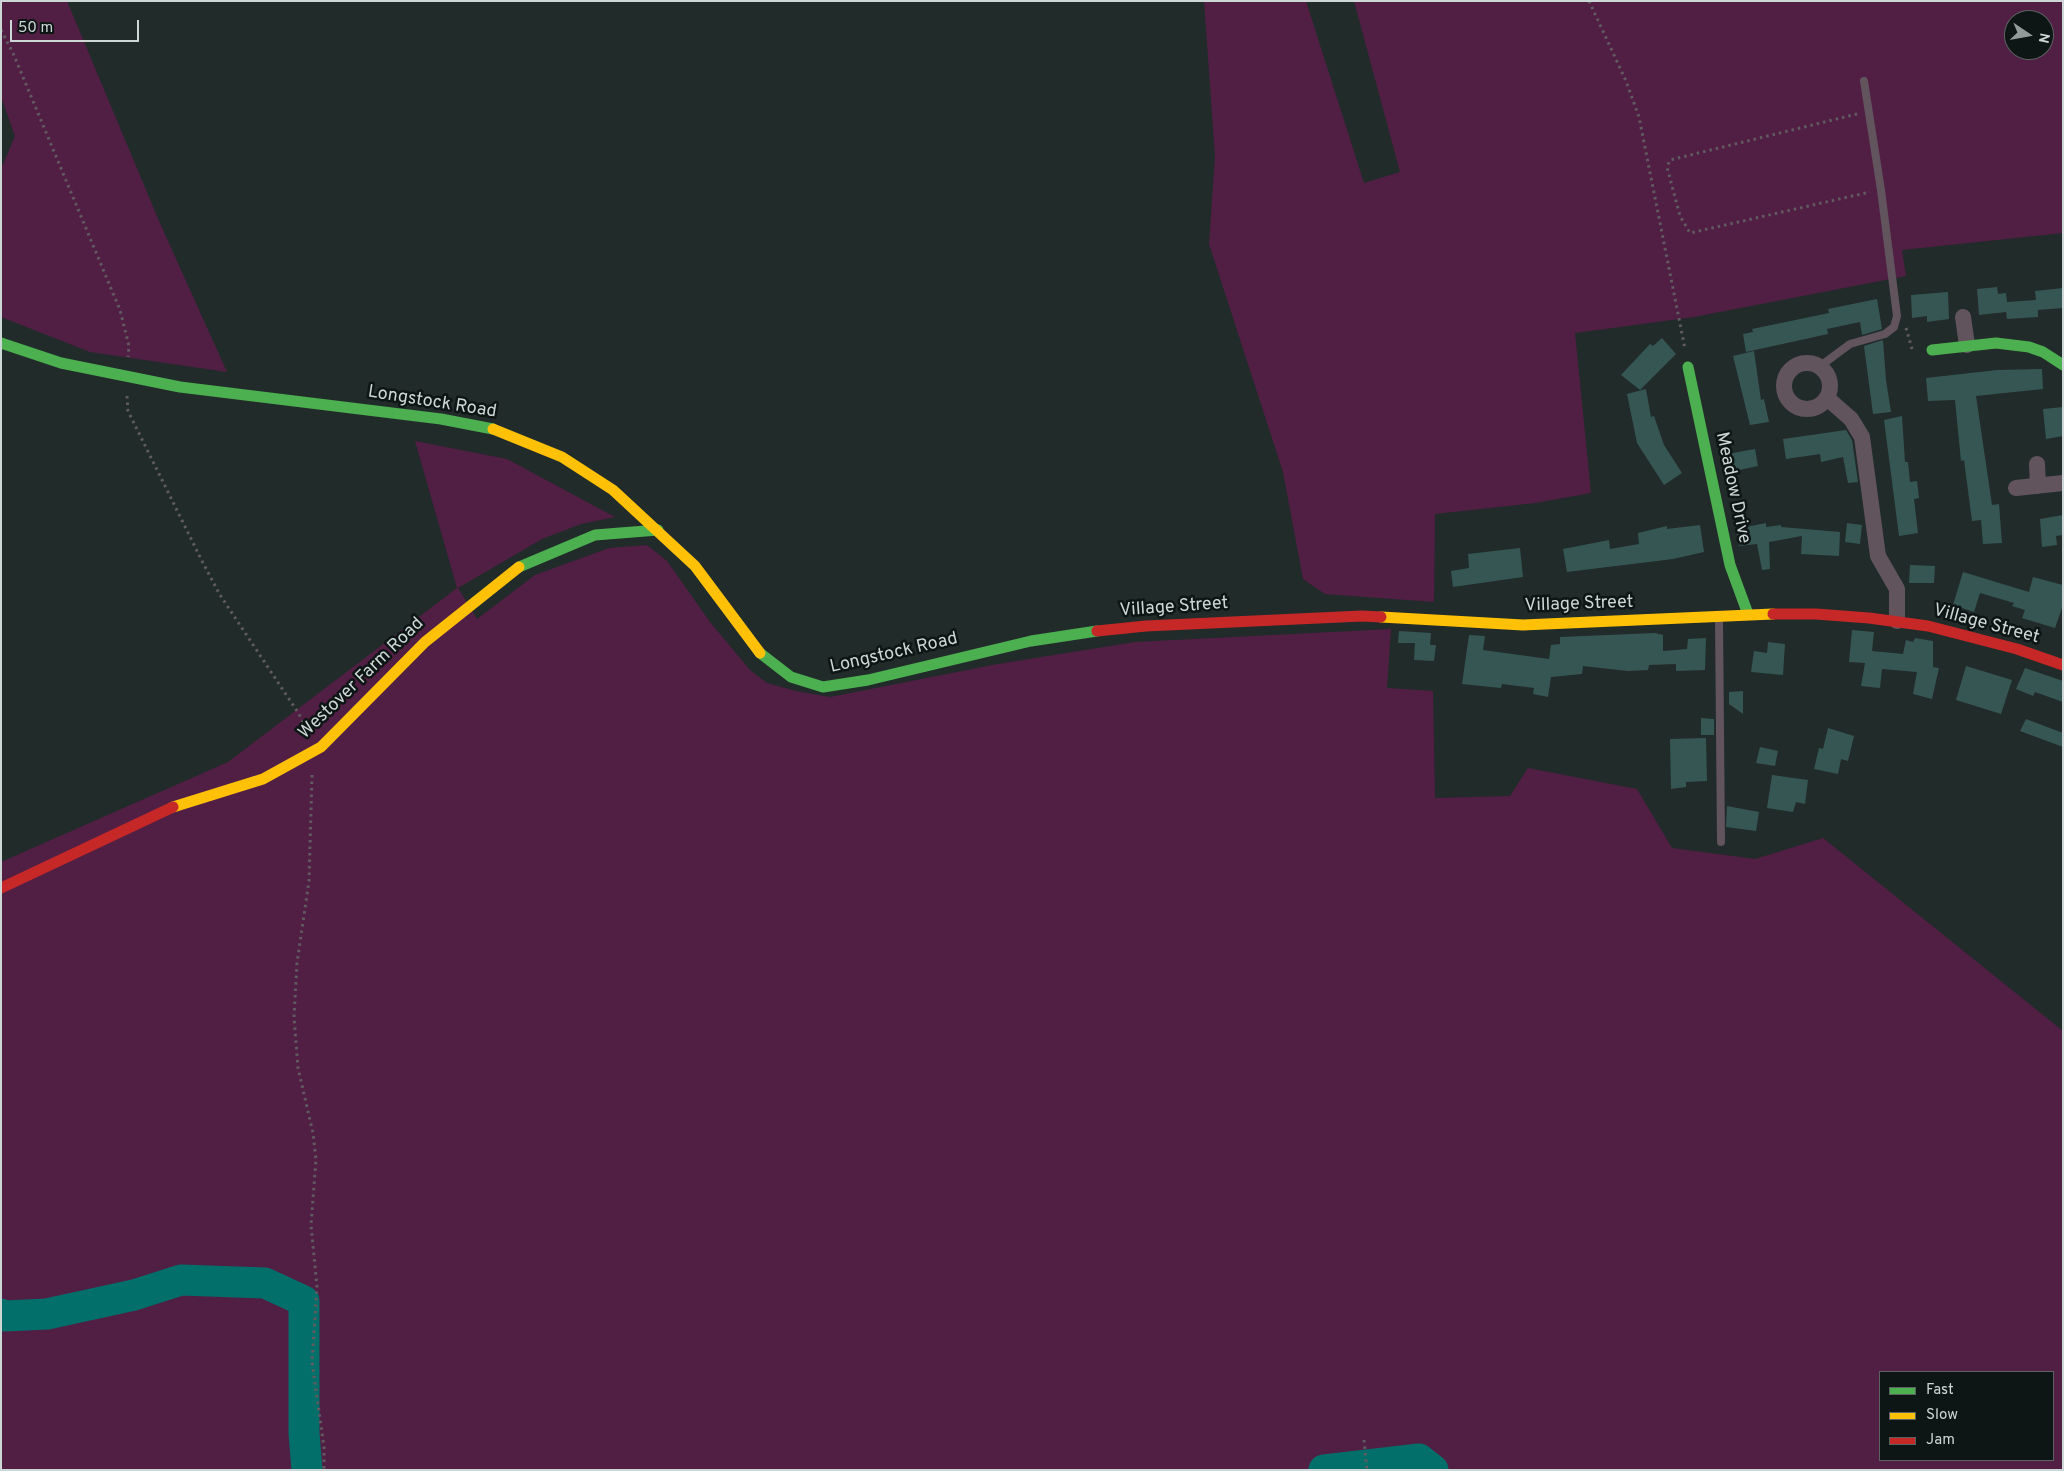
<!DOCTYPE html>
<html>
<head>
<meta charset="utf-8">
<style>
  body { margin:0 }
  #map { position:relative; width:2064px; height:1471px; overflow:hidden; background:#212b2a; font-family:Overpass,sans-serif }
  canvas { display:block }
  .frame { position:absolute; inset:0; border:2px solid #ccd7d6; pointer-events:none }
  .legend { position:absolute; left:1879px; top:1371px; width:175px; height:90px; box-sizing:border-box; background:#0e1515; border:1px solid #5a6362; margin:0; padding:6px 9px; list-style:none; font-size:15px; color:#ccd7d6 }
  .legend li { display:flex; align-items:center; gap:10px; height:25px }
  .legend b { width:25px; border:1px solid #5a6362 }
  .north { position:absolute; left:2004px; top:10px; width:50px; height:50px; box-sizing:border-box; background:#0e1515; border:1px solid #5a6362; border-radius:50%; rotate:102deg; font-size:14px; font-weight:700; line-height:20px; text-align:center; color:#ccd7d6 }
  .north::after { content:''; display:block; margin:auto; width:18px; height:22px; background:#909b9a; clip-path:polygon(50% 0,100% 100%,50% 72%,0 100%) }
  .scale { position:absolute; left:10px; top:20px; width:129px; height:22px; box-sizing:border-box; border:2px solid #ccd7d6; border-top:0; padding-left:6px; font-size:15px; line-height:18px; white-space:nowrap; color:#ccd7d6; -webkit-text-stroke:4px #0e1515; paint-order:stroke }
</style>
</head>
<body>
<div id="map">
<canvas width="2064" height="1471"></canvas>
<div class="frame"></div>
<ul class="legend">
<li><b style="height:6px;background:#4caf50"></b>Fast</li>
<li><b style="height:6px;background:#ffc107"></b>Slow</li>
<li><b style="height:6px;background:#c62828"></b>Jam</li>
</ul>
<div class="north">N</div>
<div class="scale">50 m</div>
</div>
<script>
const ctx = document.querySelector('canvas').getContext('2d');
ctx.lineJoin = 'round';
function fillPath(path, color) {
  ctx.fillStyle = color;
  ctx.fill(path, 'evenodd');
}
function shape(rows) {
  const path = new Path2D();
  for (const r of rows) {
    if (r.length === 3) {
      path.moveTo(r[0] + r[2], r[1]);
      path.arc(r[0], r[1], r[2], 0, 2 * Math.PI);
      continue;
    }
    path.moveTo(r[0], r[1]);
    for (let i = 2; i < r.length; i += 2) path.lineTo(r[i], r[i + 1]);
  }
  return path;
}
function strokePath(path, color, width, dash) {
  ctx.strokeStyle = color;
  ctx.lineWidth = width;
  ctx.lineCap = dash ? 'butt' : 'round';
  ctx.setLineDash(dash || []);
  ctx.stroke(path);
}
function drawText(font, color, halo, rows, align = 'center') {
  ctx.font = font + ' Overpass,sans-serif';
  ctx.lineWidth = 5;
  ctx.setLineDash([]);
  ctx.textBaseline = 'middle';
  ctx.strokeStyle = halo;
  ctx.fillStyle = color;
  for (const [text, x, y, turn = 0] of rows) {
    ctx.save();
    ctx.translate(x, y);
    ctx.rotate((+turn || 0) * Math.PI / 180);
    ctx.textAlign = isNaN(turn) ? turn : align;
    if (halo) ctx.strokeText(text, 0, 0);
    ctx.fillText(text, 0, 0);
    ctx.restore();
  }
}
fillPath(shape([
  [1,1,67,1,159,221,227,372,90,352,1,317,1,169,15,136,1,97],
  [1204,1,1306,1,1364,183,1400,172,1354,1,2063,1,2063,233,1902,250,1906,276,1694,317,1575,333,1591,493,1535,503,1435,514,1434,602,1325,594,1303,579,1283,472,1209,244,1215,157],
  [2014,20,2044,20,2044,50,2014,50],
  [415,441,507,459,615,517,581,524,542,539,458,588,477,619,535,575,609,548,647,545,667,561,710,622,750,670,767,683,796,691,830,697,998,664,1135,642,1391,629,1387,688,1433,691,1435,798,1510,796,1528,768,1637,789,1672,848,1755,859,1823,838,2063,1031,2063,1470,1,1470,1,862,228,762,457,588],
  [1880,1372,2053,1372,2053,1460,1880,1460]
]), '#511f44');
strokePath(shape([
  [1,1314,5,1316,47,1314,134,1295,181,1280,265,1283,304,1301,304,1433,307,1470],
  [1324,1470,1419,1459,1433,1470]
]), '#036f6b', 31);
fillPath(shape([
  [1997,287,1998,294,2006,293,2007,302,2036,300,2035,291,2063,288,2063,308,2038,310,2038,317,2007,319,2006,312,1979,315,1977,289],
  [1948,292,1949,319,1927,322,1927,316,1912,318,1911,295],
  [1877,299,1882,329,1862,335,1860,322,1827,329,1828,334,1746,352,1743,334,1753,332,1752,329,1829,313,1828,309],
  [1662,338,1676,354,1640,390,1621,375,1650,344,1653,346],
  [1883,340,1886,380,1891,412,1873,414,1864,346],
  [1754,351,1761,400,1764,399,1769,422,1750,425,1733,356],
  [2042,369,2043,389,1976,396,1992,505,1999,504,2002,543,1983,544,1981,520,1972,521,1964,460,1961,461,1955,400,1928,401,1926,378,1997,370],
  [1646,389,1651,417,1654,416,1664,445,1682,473,1664,485,1637,443,1627,394],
  [2063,407,2063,436,2046,439,2043,409],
  [1902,416,1905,462,1908,462,1910,482,1917,481,1919,498,1914,499,1918,533,1899,536,1884,420],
  [1846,430,1852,440,1858,482,1848,483,1843,457,1821,462,1820,454,1786,459,1783,439],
  [1755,449,1758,466,1730,472,1727,454],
  [2063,515,2063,535,2056,536,2057,545,2042,547,2040,519],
  [1766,523,1766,527,1781,525,1781,527,1840,532,1839,556,1801,554,1802,536,1769,542,1770,569,1762,570,1757,544,1739,546,1736,529],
  [1847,523,1862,525,1860,544,1845,542],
  [1700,525,1704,552,1673,559,1567,572,1563,549,1609,540,1610,549,1639,544,1638,533,1667,526,1667,529],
  [1520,548,1523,577,1453,587,1451,571,1469,568,1468,554],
  [1910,565,1935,566,1934,583,1909,583],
  [1963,572,2029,592,2033,577,2063,585,2063,605,2055,628,2022,618,2025,610,2012,606,2014,603,1980,593,1974,612,1953,605],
  [1852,630,1874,632,1872,651,1903,654,1906,640,1913,642,1915,638,1933,641,1933,667,1939,668,1932,699,1913,694,1917,672,1882,669,1880,688,1861,686,1865,663,1849,662],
  [1399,631,1431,633,1430,645,1436,645,1434,661,1414,660,1415,643,1398,643],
  [1655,633,1663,635,1663,651,1687,649,1688,639,1706,638,1705,670,1676,671,1676,664,1649,665,1648,670,1628,671,1583,666,1582,674,1551,677,1548,697,1533,694,1534,688,1502,684,1501,688,1462,684,1469,635,1485,636,1483,650,1549,659,1551,645,1560,644,1560,637],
  [1768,642,1785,644,1783,675,1751,672,1754,651,1767,653],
  [1966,666,2012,680,2001,714,1956,700],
  [2025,668,2063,681,2063,702,2035,692,2033,696,2016,689],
  [1743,691,1743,714,1729,704,1729,692],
  [1701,718,1714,719,1714,735,1701,735],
  [2026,719,2063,733,2063,747,2020,731],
  [1828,728,1854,736,1848,761,1841,759,1838,774,1814,769,1819,748,1823,749],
  [1706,738,1707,781,1686,782,1686,787,1671,789,1670,739],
  [1760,747,1778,751,1775,766,1756,763],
  [1772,775,1808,780,1805,804,1796,802,1793,812,1767,808],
  [1727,806,1759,812,1756,831,1726,827]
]), '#365654');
strokePath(shape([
  [1589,1,1626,81,1639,117,1685,349],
  [1,30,13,53,120,310,129,346,128,357],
  [1857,114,1670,160,1667,167,1680,216,1690,233,1870,192],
  [1906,328,1912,349],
  [127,396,128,411,202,561,220,595,299,714,308,734],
  [312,775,309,881,297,963,294,1017,298,1068,313,1133,316,1160,311,1225,317,1287,312,1362,324,1447,324,1470],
  [1364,1440,1367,1470]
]), '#615b60', 3, [2.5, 4]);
strokePath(shape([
  [1819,367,1850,344,1885,334,1894,327,1897,316,1881,190,1864,81],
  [1719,618,1721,842]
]), '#61545d', 8);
strokePath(shape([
  [1963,317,1967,345],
  [1807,386,23],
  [1827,398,1851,419,1862,437,1878,556,1897,589,1897,621],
  [2037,464,2038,486],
  [2016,488,2063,483]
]), '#61545d', 16);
strokePath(shape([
  [1,343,61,363,180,387,441,419,493,429],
  [1932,350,1996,343,2029,347,2043,352,2063,365],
  [1688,367,1730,565,1748,614],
  [519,567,595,535,658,530],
  [760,653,791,677,823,687,868,680,1031,641,1097,631]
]), '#4caf50', 11);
strokePath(shape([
  [493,429,562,457,613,490,695,566,760,653],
  [1381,617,1523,625,1773,614],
  [173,807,263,779,321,747,425,642,519,567]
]), '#ffc107', 11);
strokePath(shape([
  [1773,614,1816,614,1869,618,1928,626,2017,649,2063,665],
  [1097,631,1146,626,1362,616,1381,617],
  [1,888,173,807]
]), '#c62828', 11);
drawText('18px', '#ccd7d6', '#0e1515', [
  ["Longstock Road",432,403,9],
  ["Meadow Drive",1732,488,78],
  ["Village Street",1579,605,-2],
  ["Village Street",1174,608,-4],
  ["Village Street",1986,625,15],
  ["Longstock Road",894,654,-13],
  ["Westover Farm Road",362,679,-44]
]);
</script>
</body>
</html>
